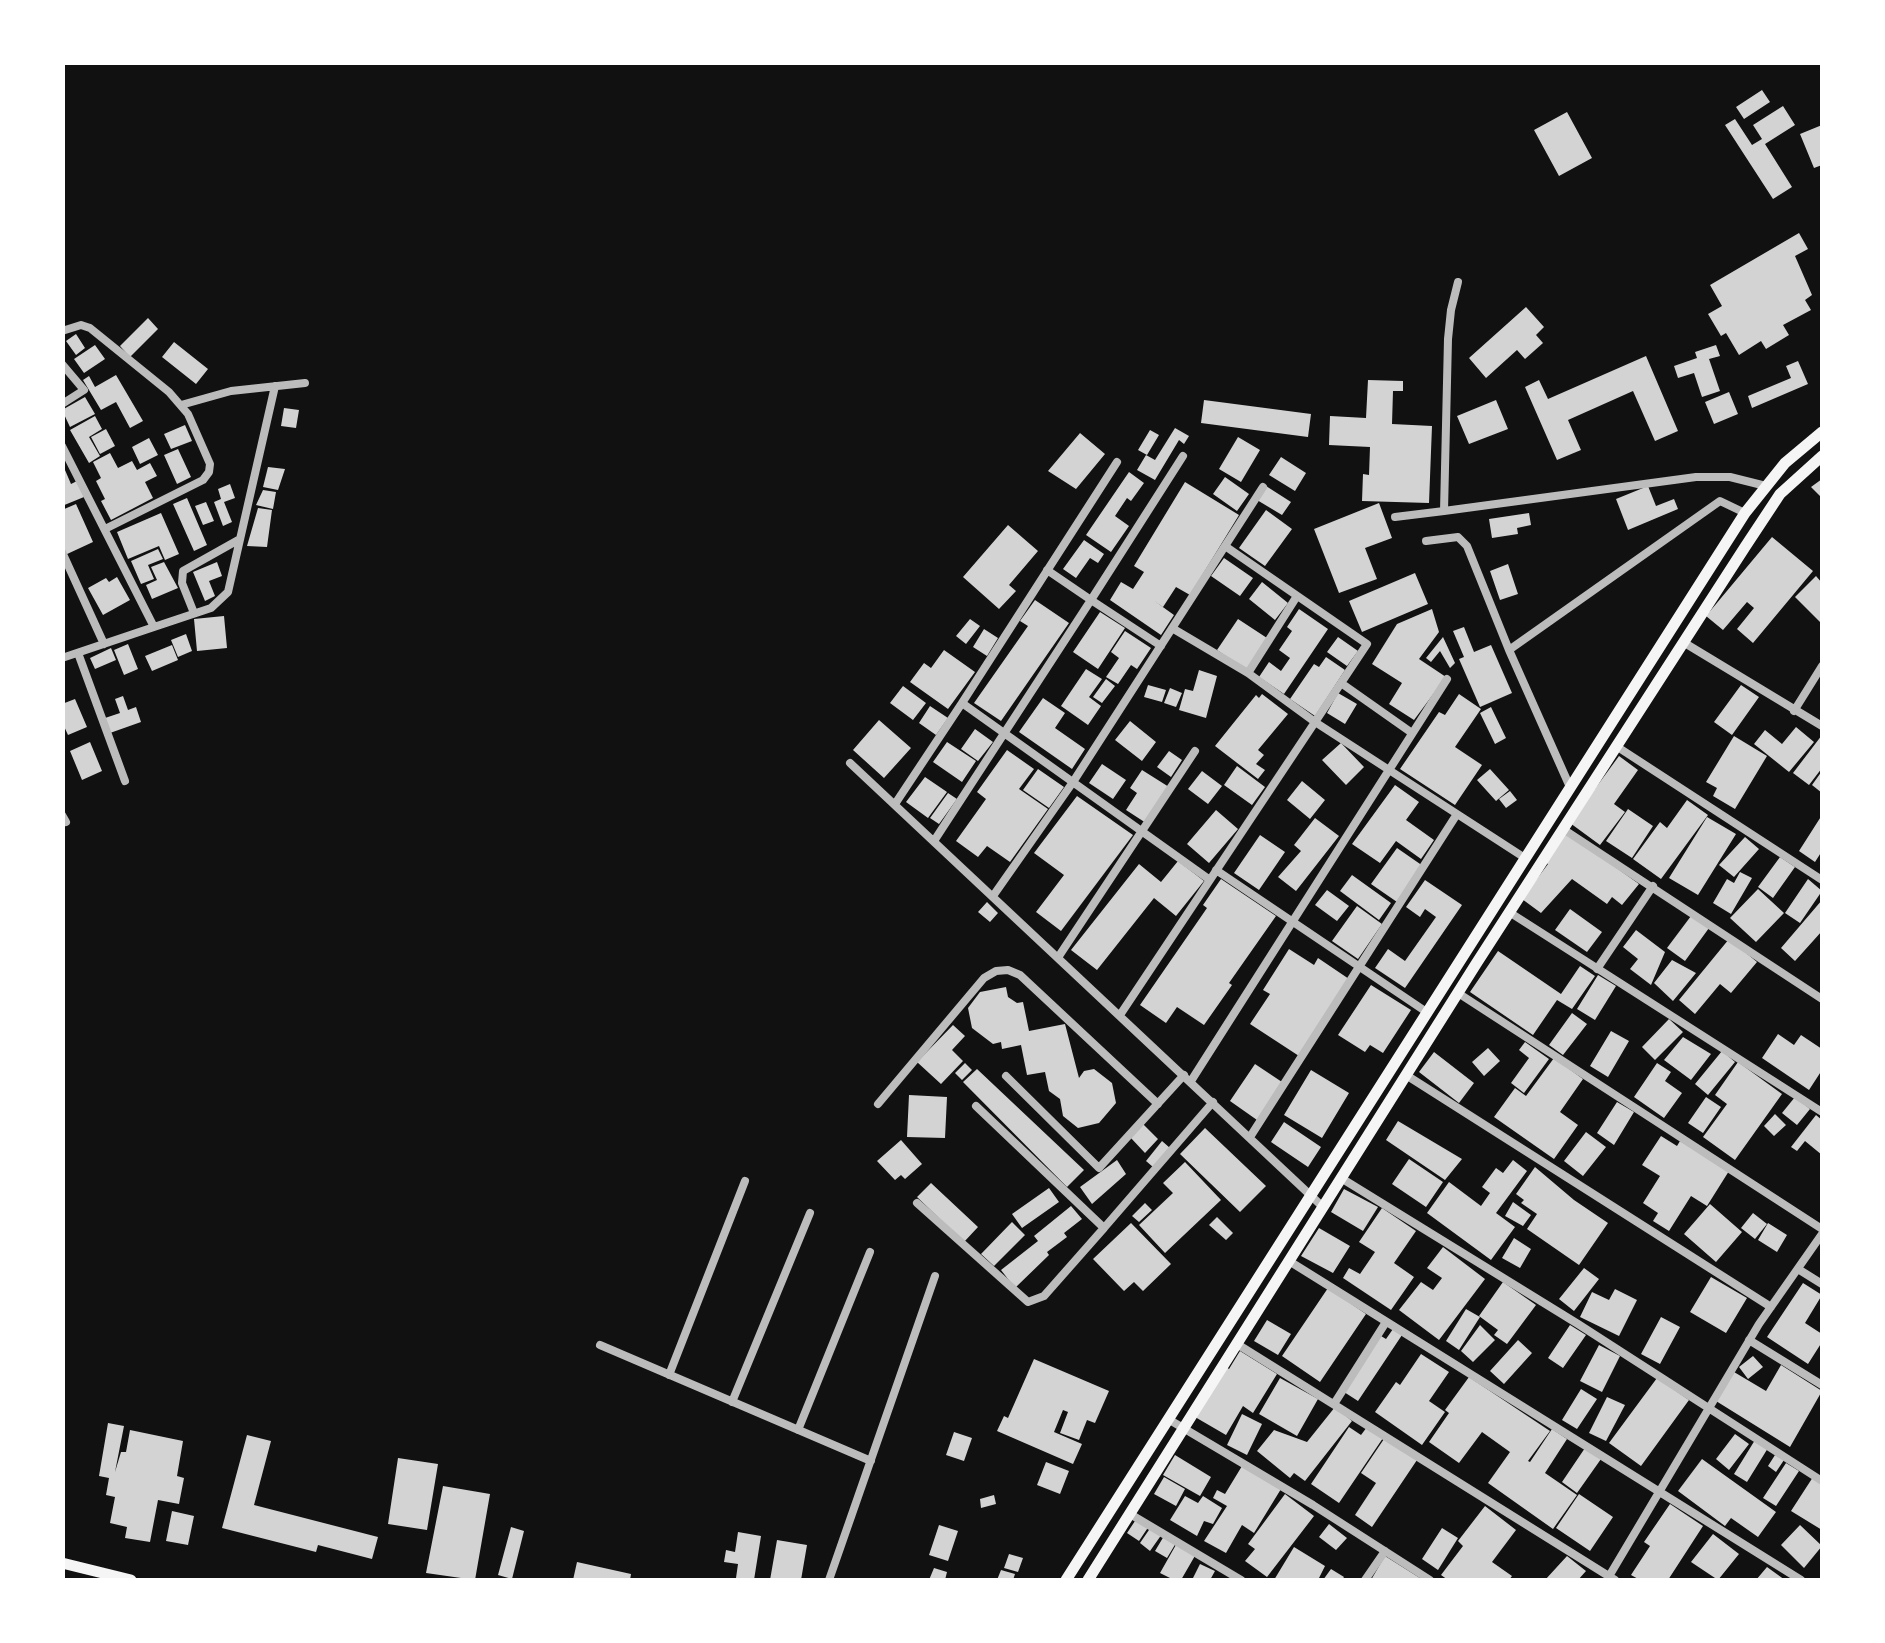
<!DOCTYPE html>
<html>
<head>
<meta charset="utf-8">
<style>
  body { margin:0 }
  #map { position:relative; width:1885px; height:1643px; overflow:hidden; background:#111; font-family:"Source Sans 3",sans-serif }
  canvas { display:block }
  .frame { position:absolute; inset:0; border:65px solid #fff; pointer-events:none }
</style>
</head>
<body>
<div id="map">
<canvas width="1885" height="1643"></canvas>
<div class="frame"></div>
</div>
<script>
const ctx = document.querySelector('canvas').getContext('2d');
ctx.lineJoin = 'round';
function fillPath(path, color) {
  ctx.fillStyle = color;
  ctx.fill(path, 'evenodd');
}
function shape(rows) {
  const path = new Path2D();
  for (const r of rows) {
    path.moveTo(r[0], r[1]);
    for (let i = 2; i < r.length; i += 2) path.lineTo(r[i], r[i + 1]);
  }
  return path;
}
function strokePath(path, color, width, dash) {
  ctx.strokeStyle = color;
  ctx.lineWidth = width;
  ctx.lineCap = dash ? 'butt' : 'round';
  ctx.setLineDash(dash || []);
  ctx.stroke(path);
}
fillPath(shape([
  [1762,90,1770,102,1744,119,1736,107],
  [1783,106,1795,125,1765,144,1792,187,1773,199,1725,125,1735,119,1752,145,1762,139,1753,125],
  [1567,112,1592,158,1559,176,1534,130],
  [1822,125,1822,165,1814,168,1800,134],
  [1799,233,1808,249,1795,256,1812,295,1805,300,1811,310,1783,325,1789,335,1766,349,1761,341,1739,355,1726,333,1721,336,1708,314,1722,306,1710,285],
  [1526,307,1544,327,1536,335,1543,343,1525,359,1517,350,1486,378,1469,358],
  [148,318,158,329,130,357,120,346],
  [76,334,85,348,76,355,66,341],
  [174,342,208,369,196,384,162,357],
  [95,345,105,359,84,373,74,359],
  [1716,345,1720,356,1709,359,1720,391,1702,397,1694,373,1678,378,1674,366,1697,358,1695,352],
  [1646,356,1678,431,1655,441,1633,391,1568,420,1581,450,1557,460,1525,387,1539,380,1548,399],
  [1798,361,1808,384,1752,408,1748,396,1791,378,1786,366],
  [116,375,143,421,130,428,116,402,101,410,83,380,89,376,95,387],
  [1368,380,1403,381,1403,391,1393,391,1392,424,1432,426,1429,503,1362,501,1363,474,1369,475,1370,447,1329,445,1330,416,1366,418],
  [1729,392,1738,414,1714,424,1705,402],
  [85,397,95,414,70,427,62,410],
  [1204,400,1311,414,1308,437,1201,423],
  [1496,400,1508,429,1469,444,1457,416],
  [284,408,299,410,296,428,281,426],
  [95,416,102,429,89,437,100,456,89,463,70,430],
  [185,425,192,441,171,449,164,434],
  [1175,428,1189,436,1184,444,1179,440,1155,480,1137,470,1146,455,1155,460],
  [106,429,115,446,100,454,91,437],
  [1150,430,1159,435,1147,455,1138,450],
  [1080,433,1105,454,1076,489,1048,471],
  [1238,437,1260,450,1241,482,1219,469],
  [149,438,158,455,140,464,132,447],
  [178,449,191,477,177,484,164,455],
  [110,453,118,468,132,461,137,470,150,463,157,476,145,482,153,498,111,520,101,501,105,499,96,481,101,478,93,462],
  [1281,457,1306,473,1295,491,1269,475],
  [62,463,71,484,77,481,84,497,62,506],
  [268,467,285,469,278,490,263,487],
  [1129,472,1144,483,1131,501,1127,498,1115,516,1129,526,1111,552,1086,535],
  [1225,477,1249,494,1237,511,1213,494],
  [1822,479,1822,498,1811,487],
  [1185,482,1239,515,1190,595,1176,587,1163,607,1153,600,1174,615,1161,635,1110,600,1121,582,1133,589,1144,572,1134,566],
  [230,484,235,498,224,502,232,522,223,526,214,502,221,499,218,489],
  [1266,486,1291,502,1282,515,1257,500],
  [1648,486,1656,506,1674,499,1678,509,1628,530,1616,499],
  [263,490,276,492,273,509,256,505],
  [187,498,207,545,194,551,173,504],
  [206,502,214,521,203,525,195,506],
  [1379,503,1392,538,1365,548,1377,579,1339,593,1314,529],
  [76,504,93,542,65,555,62,510],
  [258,508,272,510,267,547,247,546],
  [1266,510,1292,529,1265,566,1239,548],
  [161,513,179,554,165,560,159,546,128,559,117,532],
  [1529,513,1531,525,1517,528,1518,534,1492,538,1489,519],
  [1008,525,1038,551,1009,585,1016,591,999,609,963,577],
  [1772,537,1813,571,1753,643,1737,629,1754,608,1747,602,1723,630,1706,616],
  [1084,540,1104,554,1098,563,1090,558,1076,578,1063,569],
  [158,549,163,559,148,565,154,579,141,584,131,561],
  [1224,558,1253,578,1240,596,1211,576],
  [164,562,178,588,152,599,146,585,157,580,151,567],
  [217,562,222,576,209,581,215,596,205,601,193,572],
  [1508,564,1518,594,1500,600,1490,571],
  [1415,573,1428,604,1362,632,1349,601],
  [1816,576,1822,583,1822,624,1795,597],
  [117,577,130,600,103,615,88,588,106,578,109,582],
  [1262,582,1288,603,1275,620,1249,599],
  [1035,600,1069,623,1001,721,974,703,1028,626,1020,621],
  [1299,609,1328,629,1284,694,1259,677,1269,662,1281,671,1290,658,1279,650,1292,631,1287,627],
  [1432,609,1439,632,1419,659,1446,677,1414,720,1389,704,1402,683,1372,664,1397,624],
  [1100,612,1125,628,1098,669,1073,652],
  [224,616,227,648,197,651,194,619],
  [970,619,980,626,966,644,956,636],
  [1238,619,1267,638,1246,670,1217,650],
  [1464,627,1474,652,1491,645,1512,693,1480,707,1459,659,1464,657,1453,631],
  [984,629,998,638,987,656,973,647],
  [1125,631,1151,648,1137,669,1131,665,1118,684,1106,677,1119,658,1111,652],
  [186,634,192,651,178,657,171,640],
  [1338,637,1358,651,1347,666,1327,652],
  [1443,637,1455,663,1450,668,1440,651,1431,662,1426,658],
  [128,644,138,669,124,675,114,650],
  [172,645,178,660,152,671,145,656],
  [111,648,116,660,95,669,90,658],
  [944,650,975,672,948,709,910,682,924,663,931,668],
  [1326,657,1345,670,1315,716,1290,699,1314,664,1319,667],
  [1086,669,1102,679,1089,697,1101,706,1088,725,1061,706],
  [1199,670,1217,676,1206,718,1179,710,1185,689,1193,691],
  [1106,679,1115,686,1102,703,1093,697],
  [1148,685,1166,690,1162,702,1144,697],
  [1741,685,1759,697,1732,735,1714,722],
  [903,686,926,703,913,720,890,703],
  [1170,688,1182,693,1176,707,1164,703],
  [1338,693,1357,704,1345,724,1327,713],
  [1262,694,1288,714,1258,750,1264,755,1256,764,1265,770,1258,779,1215,746,1256,695,1259,698],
  [1459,694,1481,709,1455,747,1482,765,1455,805,1400,769,1439,712,1445,715],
  [123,696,128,710,136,707,141,722,110,733,105,718,120,713,115,699],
  [1043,698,1065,713,1055,728,1085,749,1072,769,1019,732],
  [75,699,87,727,68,735,62,722,62,704],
  [930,706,948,718,936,735,919,723],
  [1491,707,1506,738,1495,744,1480,713],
  [879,720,911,748,884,778,853,750],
  [1130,721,1156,742,1142,761,1115,740],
  [1796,727,1814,742,1789,772,1754,744,1765,730,1782,744],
  [975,729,993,742,978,761,961,749],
  [1822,735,1822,768,1809,785,1793,773],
  [1734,736,1767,756,1735,809,1713,796,1717,788,1706,782],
  [90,742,102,771,82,780,70,751],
  [947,742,976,761,962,782,933,762],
  [1341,743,1364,767,1346,785,1322,760],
  [1007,750,1034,769,1019,789,1048,809,1010,862,987,846,978,857,956,841,986,799,977,792],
  [1169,751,1182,760,1171,777,1157,767],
  [1619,756,1638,770,1614,804,1625,812,1600,845,1570,823],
  [1102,764,1126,780,1113,799,1089,783],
  [1237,766,1265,787,1252,805,1224,785],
  [1038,769,1064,787,1049,808,1023,790],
  [1490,769,1509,790,1496,801,1477,780],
  [1142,770,1169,787,1146,823,1126,810,1137,793,1130,788],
  [1202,771,1222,786,1208,804,1188,789],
  [1822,771,1822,793,1812,785],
  [925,777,947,792,928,818,906,802],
  [1302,781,1325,800,1310,819,1287,800],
  [1395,785,1419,802,1406,820,1434,840,1421,859,1396,841,1380,863,1352,844],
  [1510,791,1517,800,1506,808,1499,799],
  [948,793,957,799,939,824,930,818],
  [1077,796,1133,835,1061,931,1036,912,1064,875,1034,853],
  [1687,800,1708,815,1661,879,1633,859,1660,822,1667,828],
  [1628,809,1653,826,1632,858,1606,841],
  [1216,810,1238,829,1209,863,1187,844],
  [1822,815,1822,851,1815,862,1799,851],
  [1707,817,1736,834,1698,895,1669,878],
  [1315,818,1339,836,1296,891,1278,877,1301,851,1294,845],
  [1566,832,1639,884,1622,905,1612,897,1607,904,1572,879,1541,913,1522,899,1548,864,1544,861],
  [1260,835,1285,852,1259,890,1234,873],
  [1745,837,1759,849,1734,877,1719,865],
  [1397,848,1423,866,1397,902,1371,884],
  [1780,857,1795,867,1773,898,1758,887],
  [1178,861,1204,881,1176,916,1154,898,1097,970,1071,950,1139,864,1161,882],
  [1740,872,1752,878,1731,914,1713,903,1727,879,1734,883],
  [1352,875,1391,903,1379,920,1340,891],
  [1221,879,1276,916,1229,983,1232,985,1204,1025,1177,1007,1166,1023,1140,1005,1207,908,1203,905],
  [1808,879,1822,891,1800,923,1785,913],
  [1425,880,1462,905,1405,988,1375,968,1388,949,1405,961,1436,917,1425,909,1420,917,1406,907],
  [1758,889,1784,913,1756,942,1730,918],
  [1327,890,1349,906,1337,921,1315,905],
  [1822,900,1822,931,1795,961,1781,948],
  [987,902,998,913,990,922,978,912],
  [1357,906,1382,924,1358,959,1332,941],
  [1570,909,1602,932,1587,952,1555,930],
  [1691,916,1709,928,1685,961,1667,948],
  [1636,930,1665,952,1651,985,1630,969,1638,959,1623,947],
  [1729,939,1757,962,1731,993,1720,984,1695,1014,1679,1000],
  [1289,949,1314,965,1318,958,1349,979,1299,1056,1250,1024,1270,994,1263,990],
  [1498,951,1561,994,1580,966,1595,976,1572,1009,1557,1000,1533,1035,1470,992],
  [1672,960,1696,973,1673,1001,1654,983],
  [1598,975,1616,986,1595,1020,1577,1009],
  [1371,985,1411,1010,1383,1053,1370,1045,1365,1052,1338,1035],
  [1006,987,1008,997,1017,1003,1023,1002,1029,1031,1065,1024,1079,1078,1084,1071,1094,1069,1112,1083,1116,1103,1099,1123,1078,1128,1063,1116,1060,1099,1049,1091,1045,1072,1027,1075,1021,1045,1002,1049,1001,1042,993,1044,972,1028,968,1008,980,992],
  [1572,1013,1587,1024,1563,1055,1549,1045],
  [1669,1019,1683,1032,1655,1060,1642,1047],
  [953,1025,965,1036,952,1050,963,1061,941,1084,917,1062],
  [1611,1031,1629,1041,1608,1077,1590,1066],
  [1778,1034,1794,1045,1801,1035,1822,1049,1822,1070,1809,1090,1762,1058],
  [1683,1037,1711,1054,1691,1080,1664,1060],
  [1525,1042,1549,1059,1524,1093,1511,1083,1529,1058,1519,1050],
  [1488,1048,1500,1061,1484,1076,1472,1062],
  [1722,1051,1735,1062,1708,1095,1695,1084],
  [1434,1052,1474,1083,1459,1103,1419,1072],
  [1554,1058,1583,1079,1560,1112,1578,1125,1554,1159,1494,1117,1515,1088,1526,1096],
  [1738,1062,1782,1094,1735,1160,1703,1137,1727,1104,1715,1095],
  [965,1063,972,1070,962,1080,955,1073],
  [1657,1063,1671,1072,1665,1081,1682,1093,1664,1118,1634,1097],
  [1255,1064,1282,1082,1257,1120,1230,1101],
  [977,1069,1084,1170,1067,1187,963,1082],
  [1311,1070,1349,1093,1322,1138,1284,1115],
  [909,1095,947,1097,945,1138,907,1137],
  [1706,1097,1721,1107,1703,1133,1688,1123],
  [1795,1097,1810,1109,1797,1125,1782,1113],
  [1617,1102,1634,1112,1614,1145,1597,1133],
  [1775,1114,1786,1125,1774,1136,1764,1126],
  [1816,1115,1822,1120,1822,1155,1805,1141,1797,1151,1791,1147],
  [1398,1121,1462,1159,1445,1180,1386,1140],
  [1284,1122,1321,1147,1308,1167,1271,1142],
  [1143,1124,1158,1139,1145,1153,1130,1137],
  [1205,1128,1266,1186,1240,1212,1180,1154],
  [1586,1132,1606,1147,1583,1176,1564,1161],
  [1661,1136,1677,1146,1680,1141,1729,1171,1707,1206,1691,1196,1669,1231,1653,1221,1658,1213,1643,1203,1660,1176,1642,1165],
  [901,1140,922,1164,905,1179,901,1175,895,1180,877,1161],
  [1162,1141,1170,1148,1153,1167,1146,1161],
  [1409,1159,1443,1182,1426,1207,1392,1184],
  [1117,1160,1126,1174,1092,1204,1080,1187],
  [1513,1160,1527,1171,1496,1213,1515,1227,1491,1260,1427,1213,1449,1182,1481,1206,1490,1193,1482,1187,1496,1168,1503,1173],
  [1185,1162,1221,1200,1165,1253,1139,1225,1173,1193,1163,1183],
  [1535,1167,1574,1200,1608,1223,1579,1265,1527,1229,1537,1214,1521,1203,1524,1200,1516,1194],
  [931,1183,978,1227,964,1242,917,1197],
  [1049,1188,1059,1202,1022,1228,1012,1214],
  [1344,1189,1378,1207,1363,1231,1331,1212],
  [1513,1202,1531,1215,1523,1226,1505,1216],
  [1145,1203,1152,1210,1139,1222,1132,1216],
  [1710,1204,1742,1232,1716,1262,1684,1234],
  [1071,1206,1082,1219,1064,1233,1067,1237,1047,1252,1049,1255,1015,1288,1001,1270,1038,1241,1034,1236],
  [1382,1208,1416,1231,1394,1263,1414,1277,1391,1310,1343,1278,1349,1268,1360,1274,1375,1252,1359,1242],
  [1753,1213,1767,1224,1755,1239,1741,1228],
  [1217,1217,1233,1233,1226,1240,1209,1225],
  [1012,1222,1025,1235,994,1266,981,1254],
  [1131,1223,1171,1264,1143,1291,1134,1282,1124,1291,1093,1259],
  [1768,1223,1787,1235,1777,1252,1758,1240],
  [1319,1228,1350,1246,1333,1273,1301,1256],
  [1514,1238,1531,1249,1520,1268,1502,1258],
  [1443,1247,1485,1279,1439,1340,1399,1310,1421,1282,1433,1290,1442,1278,1427,1268],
  [1584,1268,1599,1279,1574,1311,1559,1299],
  [1711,1277,1747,1298,1726,1333,1690,1312],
  [1503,1282,1536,1305,1507,1344,1494,1335,1498,1330,1479,1316],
  [1803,1283,1822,1295,1805,1323,1822,1334,1822,1342,1808,1364,1767,1337],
  [1328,1288,1366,1314,1320,1382,1282,1356],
  [1615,1289,1637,1300,1619,1336,1580,1317,1592,1292,1609,1300],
  [1466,1309,1480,1317,1459,1350,1446,1341],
  [1661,1317,1680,1327,1660,1364,1641,1354],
  [1267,1320,1291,1334,1278,1355,1254,1341],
  [1480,1325,1495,1340,1473,1362,1461,1351],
  [1570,1325,1586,1335,1563,1368,1548,1358],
  [1393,1329,1402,1335,1358,1401,1344,1392,1381,1336,1386,1339],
  [1518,1340,1532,1353,1504,1384,1490,1371],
  [1599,1345,1620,1356,1602,1392,1580,1381],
  [1240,1351,1277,1374,1253,1413,1243,1406,1226,1435,1195,1417,1226,1367,1229,1369],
  [1421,1354,1449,1372,1429,1401,1445,1412,1422,1445,1375,1412,1396,1382,1400,1385],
  [1753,1356,1763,1367,1748,1379,1739,1367],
  [1034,1359,1109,1391,1095,1423,1087,1420,1079,1440,1060,1433,1068,1412,1063,1410,1054,1432,1082,1444,1073,1464,997,1431,1004,1416,1008,1418],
  [1781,1365,1822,1391,1790,1447,1716,1401,1734,1372,1766,1391],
  [1469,1377,1550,1431,1528,1461,1530,1462,1552,1429,1567,1439,1545,1473,1577,1495,1553,1529,1488,1483,1510,1452,1482,1432,1459,1463,1429,1442,1449,1413,1445,1410],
  [1280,1378,1318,1399,1297,1436,1259,1414],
  [1657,1378,1689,1400,1641,1466,1609,1443],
  [1581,1389,1597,1399,1577,1429,1562,1420],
  [1607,1397,1625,1405,1606,1441,1589,1433],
  [1335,1407,1352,1421,1305,1481,1294,1473,1290,1478,1257,1451,1274,1430,1307,1442],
  [1242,1414,1262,1424,1247,1455,1227,1445],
  [108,1423,124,1426,115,1472,121,1452,126,1452,130,1430,183,1441,177,1476,184,1478,179,1504,158,1500,150,1542,125,1538,127,1527,110,1523,115,1497,106,1495,109,1478,99,1476],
  [1349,1427,1361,1435,1367,1427,1383,1438,1339,1503,1311,1484],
  [954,1432,972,1438,964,1461,946,1455],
  [1735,1434,1749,1444,1729,1470,1716,1459],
  [247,1435,271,1441,254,1505,378,1537,372,1559,318,1545,316,1552,222,1528],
  [1384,1439,1417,1460,1372,1527,1355,1515,1376,1483,1361,1473],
  [1755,1440,1768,1448,1747,1482,1734,1474],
  [1585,1448,1601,1459,1577,1493,1562,1482],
  [1175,1455,1211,1477,1200,1496,1163,1475],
  [1775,1455,1784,1460,1776,1472,1768,1466],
  [398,1458,438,1464,427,1530,388,1524],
  [1702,1459,1776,1512,1758,1537,1731,1518,1725,1526,1678,1491],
  [1046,1462,1069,1471,1060,1494,1037,1485],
  [1786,1463,1799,1471,1776,1506,1763,1498],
  [1242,1466,1281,1489,1254,1533,1242,1525,1226,1553,1204,1541,1227,1506,1213,1498,1217,1490,1225,1494],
  [1164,1477,1185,1489,1176,1506,1154,1494],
  [1813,1477,1822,1482,1822,1530,1791,1511],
  [443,1486,490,1494,475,1580,426,1573],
  [1285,1494,1314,1516,1267,1577,1245,1561,1255,1549,1248,1544],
  [1579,1494,1613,1517,1590,1551,1556,1528],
  [994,1495,996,1504,981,1508,980,1499],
  [1185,1496,1198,1503,1203,1496,1222,1508,1213,1524,1204,1521,1197,1536,1170,1520],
  [1670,1504,1703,1526,1668,1580,1640,1580,1631,1575,1650,1546,1644,1542],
  [1485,1506,1516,1530,1492,1562,1512,1576,1509,1580,1448,1580,1441,1575,1463,1546,1458,1541],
  [172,1511,194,1516,188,1545,166,1541],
  [1137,1518,1149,1526,1139,1541,1127,1533],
  [1329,1524,1347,1538,1336,1550,1319,1537],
  [939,1525,958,1531,948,1561,929,1555],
  [1800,1525,1822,1546,1804,1568,1781,1545],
  [511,1527,524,1531,512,1579,498,1575],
  [1151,1527,1162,1534,1150,1551,1140,1543],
  [1442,1528,1458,1538,1438,1570,1422,1559],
  [738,1532,761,1536,754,1580,736,1578,738,1564,724,1562,726,1550,735,1552],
  [1713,1534,1739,1554,1718,1580,1691,1562],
  [1164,1536,1176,1543,1167,1558,1155,1551],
  [777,1540,807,1545,801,1580,770,1580],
  [1177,1543,1196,1554,1181,1580,1174,1580,1160,1573],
  [1294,1547,1325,1566,1318,1580,1274,1580],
  [1009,1554,1023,1558,1018,1572,1004,1568],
  [1385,1556,1423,1580,1371,1580],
  [1567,1556,1586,1571,1578,1580,1545,1580],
  [577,1562,631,1574,630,1580,573,1580],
  [1200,1564,1215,1571,1210,1580,1192,1580],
  [1767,1567,1785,1580,1756,1580],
  [934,1568,947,1572,945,1580,929,1580],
  [1331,1569,1344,1577,1342,1580,1323,1580],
  [1001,1570,1015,1574,1013,1580,997,1580]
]), '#d3d3d3');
strokePath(shape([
  [1458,282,1451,310,1448,339,1444,511,1696,477,1730,477,1766,486],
  [62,331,81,325,90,328,169,392,188,414,210,464,209,472,203,480,105,529],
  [62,364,84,390,62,404],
  [181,405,231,391,305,383],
  [62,446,154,627,62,658],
  [1395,517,1444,511],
  [1426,541,1458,537,1467,546,1509,650],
  [62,552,104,644],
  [1047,570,1091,600,1183,456],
  [194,613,182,583,183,571,240,539],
  [154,627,211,608,228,592,275,386],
  [1172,628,1248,673,1315,722,1525,858],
  [1683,642,1822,726],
  [78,653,125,781],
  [1248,673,1297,596],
  [1341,683,1412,733],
  [962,703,1117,462],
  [1794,711,1822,666],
  [1616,746,1822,880],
  [850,763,1323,1207],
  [1570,787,1509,650,1720,501,1745,513],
  [895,804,962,703,1210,880],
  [62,815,66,822],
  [1563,829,1822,999],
  [934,841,1091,600,1161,646],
  [1216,870,1428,1013],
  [993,896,1073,782,1225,546],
  [1509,912,1822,1112],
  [1059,956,1195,751],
  [1597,969,1653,886],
  [1458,993,1822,1229],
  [1120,1015,1367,644,1225,546,1263,487],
  [1406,1075,1771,1307],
  [1006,1076,1099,1168,1184,1075],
  [1191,1081,1447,679],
  [878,1104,984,978,996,971,1008,970,1020,975,1158,1104],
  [976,1106,1104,1228,1213,1102],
  [1250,1137,1457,814],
  [1341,1178,1578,1324,1822,1481],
  [917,1203,1028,1302,1044,1296,1104,1228],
  [1289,1261,1801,1580],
  [1798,1269,1822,1284],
  [1749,1340,1822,1385],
  [1237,1344,1615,1580],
  [600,1345,871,1461],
  [669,1375,745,1181],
  [732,1402,810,1213],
  [1334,1404,1386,1322],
  [1168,1419,1313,1505,1430,1580],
  [798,1430,870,1252],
  [1130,1514,1241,1580],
  [1608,1578,1759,1324,1822,1234],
  [829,1580,935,1276],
  [1365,1580,1385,1551]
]), '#bcbcbc', 8);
strokePath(shape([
  [62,1563,131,1580],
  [1066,1580,1745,513,1785,463,1822,432],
  [1088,1580,1476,964,1745,547,1780,494,1822,456]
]), '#f5f5f5', 11);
</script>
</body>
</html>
